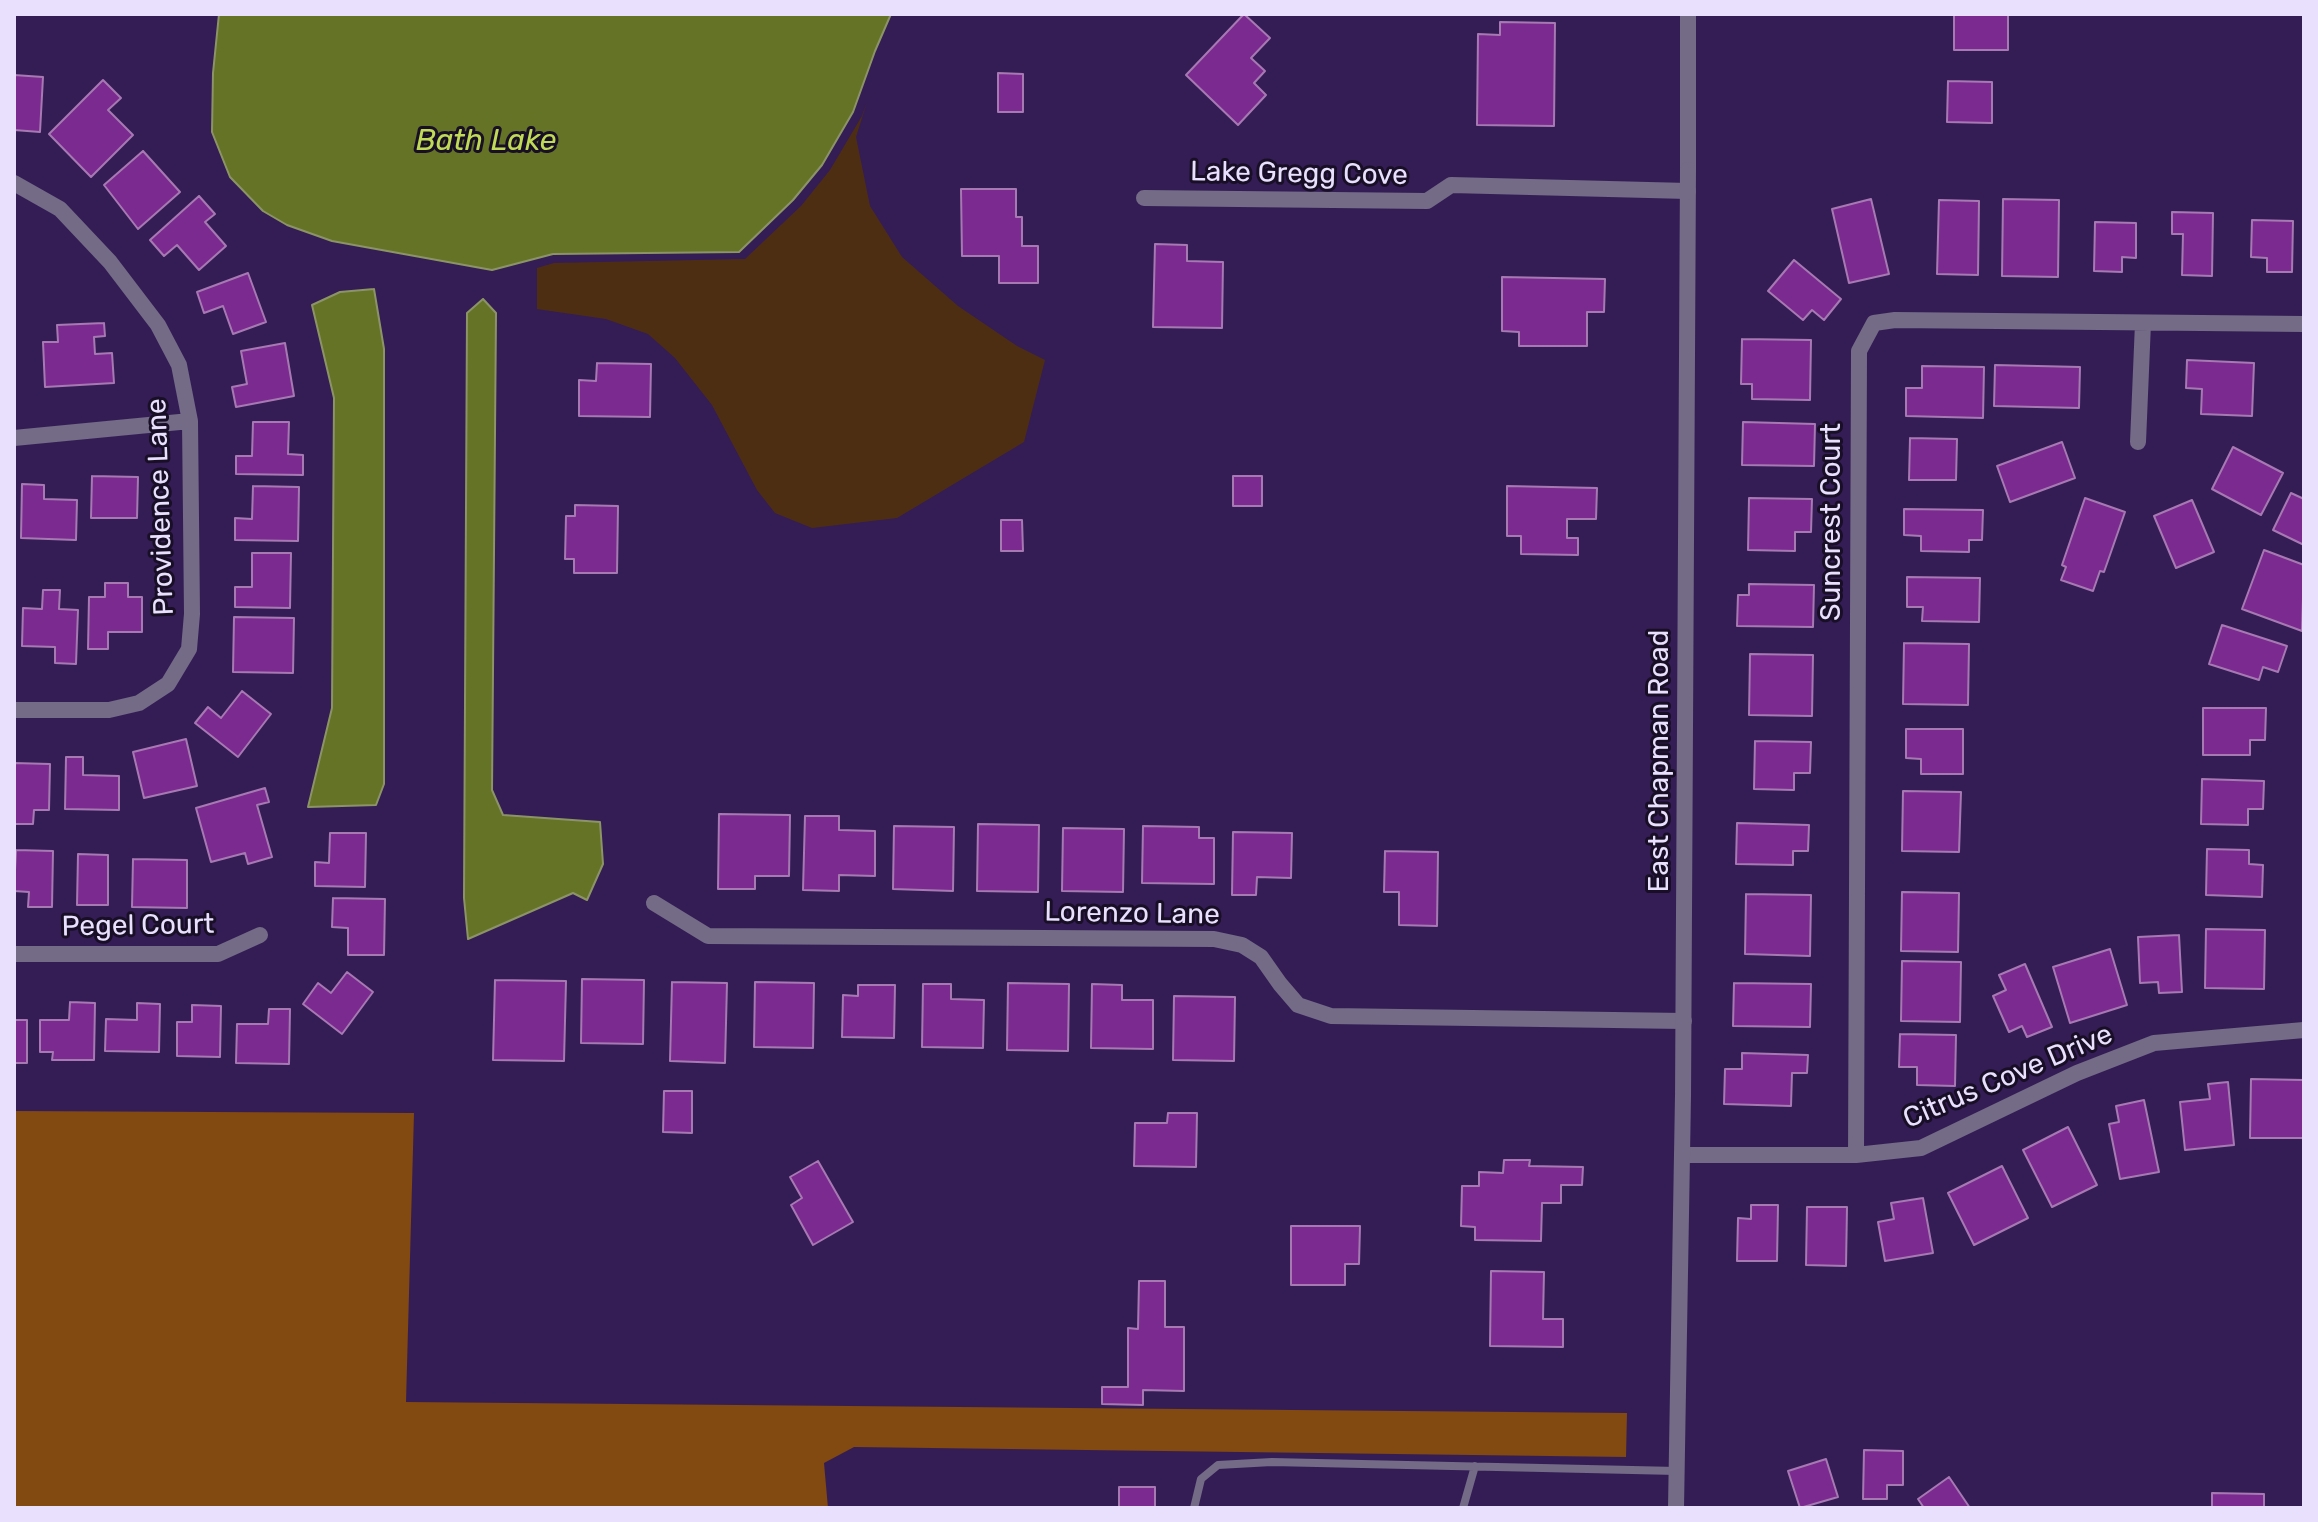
<!DOCTYPE html>
<html>
<head>
<meta charset="utf-8">
<style>
  body { margin:0 }
  #map { position:relative; width:2318px; height:1522px; overflow:hidden; background:#341d55; font-family:Rubik,sans-serif }
  canvas { display:block }
  .frame { position:absolute; inset:0; border:16px solid #e8e0fc; pointer-events:none }
</style>
</head>
<body>
<div id="map">
<canvas width="2318" height="1522"></canvas>
<div class="frame"></div>
</div>
<script>
const ctx = document.querySelector('canvas').getContext('2d');
ctx.lineJoin = 'round';
function fillPath(path, color) {
  ctx.fillStyle = color;
  ctx.fill(path, 'evenodd');
}
function shape(rows) {
  const path = new Path2D();
  for (const r of rows) {
    path.moveTo(r[0], r[1]);
    for (let i = 2; i < r.length; i += 2) path.lineTo(r[i], r[i + 1]);
  }
  return path;
}
function strokePath(path, color, width, dash) {
  ctx.strokeStyle = color;
  ctx.lineWidth = width;
  ctx.lineCap = dash ? 'butt' : 'round';
  ctx.setLineDash(dash || []);
  ctx.stroke(path);
}
function drawText(font, color, halo, rows, align = 'center') {
  ctx.font = font + ' Rubik,sans-serif';
  ctx.lineWidth = 6;
  ctx.setLineDash([]);
  ctx.textBaseline = 'middle';
  ctx.strokeStyle = halo;
  ctx.fillStyle = color;
  for (const [text, x, y, turn = 0] of rows) {
    ctx.save();
    ctx.translate(x, y);
    ctx.rotate((+turn || 0) * Math.PI / 180);
    ctx.textAlign = isNaN(turn) ? turn : align;
    if (halo) ctx.strokeText(text, 0, 0);
    ctx.fillText(text, 0, 0);
    ctx.restore();
  }
}
fillPath(shape([
  [867,102,856,137,870,206,902,257,958,306,1017,346,1045,360,1024,442,897,518,812,528,775,513,757,490,712,405,675,358,648,334,606,319,537,309,537,268,554,263,745,259,801,206,830,170,862,116]
]), '#4e2e13');
fillPath(shape([
  [14,1111,414,1113,406,1402,1627,1413,1626,1457,854,1447,824,1463,828,1508,14,1508]
]), '#824910');
const water = shape([
  [219,14,891,14,875,51,853,112,822,165,793,200,739,252,553,254,492,270,332,241,287,225,263,211,230,177,212,132,213,73,219,14],
  [374,289,384,349,384,784,376,805,308,807,332,708,334,398,312,305,340,292,374,289],
  [483,299,496,313,492,790,503,815,600,822,603,864,587,900,573,893,468,939,464,898,467,313,483,299]
]);
fillPath(water, '#657327');
strokePath(water, '#8c9467', 2);
const building = shape([
  [1244,14,1270,38,1251,58,1265,71,1254,83,1266,95,1238,125,1186,75,1244,14],
  [1954,14,2008,14,2008,50,1954,50,1954,14],
  [1500,22,1555,23,1554,126,1477,125,1478,34,1500,35,1500,22],
  [998,73,1023,74,1023,112,998,112,998,73],
  [14,75,43,77,40,132,14,130,14,75],
  [103,80,121,98,108,110,133,135,91,177,49,134,103,80],
  [1948,81,1992,82,1992,123,1947,122,1948,81],
  [143,151,180,192,138,229,104,185,143,151],
  [961,189,1016,189,1016,217,1022,217,1022,246,1038,246,1038,283,999,283,999,256,962,256,961,189],
  [199,196,215,214,205,222,226,246,199,270,177,245,164,256,150,240,199,196],
  [1871,199,1889,274,1849,283,1832,209,1871,199],
  [2003,199,2059,200,2058,277,2002,276,2003,199],
  [1939,200,1979,201,1978,275,1937,274,1939,200],
  [2172,212,2213,213,2212,276,2182,275,2183,234,2172,234,2172,212],
  [2252,220,2293,221,2292,272,2267,272,2267,258,2251,257,2252,220],
  [2095,222,2136,223,2136,258,2122,257,2122,272,2094,271,2095,222],
  [1155,244,1187,245,1187,261,1223,262,1222,328,1153,327,1155,244],
  [1794,260,1841,299,1824,320,1812,310,1803,320,1768,291,1794,260],
  [248,273,266,322,233,334,223,306,204,313,197,292,248,273],
  [1502,277,1605,279,1604,312,1587,312,1587,346,1519,346,1519,332,1502,331,1502,277],
  [104,323,105,336,94,337,95,354,112,353,114,383,45,387,43,342,58,342,57,325,104,323],
  [1742,339,1811,340,1810,400,1752,399,1752,384,1741,384,1742,339],
  [285,343,294,396,236,407,232,387,247,384,241,351,285,343],
  [2187,360,2254,363,2252,416,2201,414,2202,389,2186,388,2187,360],
  [597,363,651,364,650,417,579,416,579,380,596,381,597,363],
  [1995,365,2080,367,2079,408,1994,406,1995,365],
  [1922,366,1984,367,1983,418,1906,416,1906,388,1922,388,1922,366],
  [253,422,289,422,288,454,303,455,303,475,236,474,236,456,252,456,253,422],
  [1743,422,1815,424,1814,466,1742,465,1743,422],
  [1910,438,1957,439,1956,480,1909,480,1910,438],
  [2062,442,2075,478,2010,502,1997,466,2062,442],
  [2233,447,2283,473,2261,515,2212,489,2233,447],
  [92,476,138,477,137,518,91,518,92,476],
  [1233,476,1262,476,1262,506,1233,506,1233,476],
  [22,484,44,485,44,499,77,500,76,540,21,538,22,484],
  [253,486,299,487,298,541,235,540,235,518,252,519,253,486],
  [1507,486,1597,488,1596,519,1567,519,1567,538,1578,538,1578,555,1521,554,1521,536,1507,536,1507,486],
  [2291,493,2304,499,2304,545,2273,530,2291,493],
  [1749,498,1812,499,1811,532,1795,532,1795,551,1748,550,1749,498],
  [2085,498,2125,512,2104,572,2100,571,2093,591,2061,580,2066,567,2062,565,2085,498],
  [2192,500,2214,552,2176,568,2154,516,2192,500],
  [575,505,618,506,617,573,574,573,574,559,565,559,566,516,575,516,575,505],
  [1904,509,1983,510,1982,540,1969,540,1969,552,1921,551,1921,536,1904,535,1904,509],
  [1001,520,1022,520,1023,551,1001,551,1001,520],
  [2264,550,2304,565,2302,631,2242,609,2264,550],
  [252,553,291,553,290,608,235,607,235,587,252,587,252,553],
  [1907,577,1980,578,1979,622,1922,621,1923,607,1907,607,1907,577],
  [105,583,128,583,128,597,142,597,142,632,108,632,108,649,88,649,89,597,105,597,105,583],
  [1749,584,1814,585,1813,627,1737,626,1738,595,1749,595,1749,584],
  [43,590,60,590,59,609,78,610,76,664,55,663,55,647,22,646,23,608,42,609,43,590],
  [234,617,294,618,293,673,233,672,234,617],
  [2222,625,2287,646,2278,672,2263,667,2259,680,2209,664,2222,625],
  [1904,643,1969,644,1968,705,1903,704,1904,643],
  [1750,654,1813,655,1812,716,1749,715,1750,654],
  [242,691,271,714,238,757,195,723,208,707,221,718,242,691],
  [2203,708,2266,708,2265,740,2250,740,2250,755,2203,755,2203,708],
  [1906,729,1963,729,1963,774,1921,774,1921,759,1906,758,1906,729],
  [186,739,197,786,144,798,133,752,186,739],
  [1755,741,1811,742,1810,773,1794,773,1794,790,1754,789,1755,741],
  [66,757,83,757,83,775,119,776,119,810,65,809,66,757],
  [14,763,50,764,49,810,34,810,33,824,14,824,14,763],
  [2202,779,2264,781,2263,809,2248,809,2248,825,2201,824,2202,779],
  [265,788,269,802,257,805,272,857,248,864,245,853,211,862,196,808,265,788],
  [1903,791,1961,792,1959,852,1902,851,1903,791],
  [719,814,790,815,789,876,755,876,755,889,718,889,719,814],
  [805,816,839,816,839,830,875,831,875,876,839,875,839,891,803,890,805,816],
  [1737,823,1809,825,1808,851,1793,851,1793,865,1736,864,1737,823],
  [978,824,1039,825,1038,892,977,891,978,824],
  [894,826,954,827,953,891,893,889,894,826],
  [1143,826,1199,827,1199,838,1214,838,1214,884,1142,883,1143,826],
  [1063,828,1124,829,1123,892,1062,891,1063,828],
  [1233,832,1292,833,1291,878,1257,877,1256,895,1232,895,1233,832],
  [330,833,366,833,365,887,315,886,315,862,329,863,330,833],
  [2207,849,2249,850,2249,864,2263,865,2262,897,2206,895,2207,849],
  [16,850,53,851,52,907,28,907,29,892,14,891,16,850],
  [1385,851,1438,852,1437,926,1399,925,1399,892,1384,892,1385,851],
  [78,854,108,855,108,905,77,905,78,854],
  [133,859,187,860,187,908,132,907,133,859],
  [1902,892,1959,893,1958,952,1901,951,1902,892],
  [1746,894,1811,895,1810,956,1745,954,1746,894],
  [333,898,385,899,384,955,348,955,348,928,332,927,333,898],
  [2206,929,2265,930,2264,989,2205,988,2206,929],
  [2179,935,2182,992,2159,993,2158,982,2140,983,2138,937,2179,935],
  [2110,949,2127,1005,2070,1023,2053,967,2110,949],
  [1902,961,1961,962,1960,1022,1901,1021,1902,961],
  [2025,964,2052,1027,2027,1037,2022,1026,2009,1032,1993,996,2006,990,1999,975,2025,964],
  [347,972,373,992,342,1034,303,1004,318,983,331,993,347,972],
  [582,979,644,980,643,1044,581,1043,582,979],
  [495,980,566,981,564,1061,493,1060,495,980],
  [672,982,727,983,725,1063,670,1061,672,982],
  [755,982,814,983,813,1048,754,1047,755,982],
  [1008,983,1069,984,1068,1051,1007,1050,1008,983],
  [1734,983,1811,984,1810,1027,1733,1026,1734,983],
  [923,984,951,984,951,999,984,1000,983,1048,922,1047,923,984],
  [1092,984,1122,985,1122,1000,1153,1000,1153,1049,1091,1048,1092,984],
  [858,985,895,985,894,1038,842,1037,843,995,858,996,858,985],
  [1174,996,1235,997,1234,1061,1173,1060,1174,996],
  [70,1002,95,1003,94,1060,52,1060,53,1052,40,1052,40,1020,69,1020,70,1002],
  [137,1003,160,1004,159,1052,105,1051,106,1019,137,1020,137,1003],
  [192,1005,221,1006,220,1057,177,1056,177,1022,192,1022,192,1005],
  [269,1009,290,1009,289,1064,236,1063,237,1024,268,1024,269,1009],
  [14,1020,27,1020,27,1063,14,1063,14,1020],
  [1900,1034,1956,1035,1955,1086,1917,1085,1917,1067,1899,1067,1900,1034],
  [1742,1053,1808,1055,1807,1073,1792,1073,1791,1106,1724,1104,1725,1069,1742,1069,1742,1053],
  [2251,1079,2304,1080,2304,1138,2250,1138,2251,1079],
  [2228,1082,2234,1145,2185,1150,2180,1102,2210,1099,2208,1084,2228,1082],
  [664,1091,692,1091,692,1133,663,1132,664,1091],
  [2144,1100,2159,1172,2120,1179,2109,1124,2119,1122,2116,1106,2144,1100],
  [1168,1113,1197,1113,1196,1167,1134,1166,1135,1123,1167,1123,1168,1113],
  [2068,1127,2097,1185,2052,1207,2023,1150,2068,1127],
  [1504,1160,1530,1160,1529,1166,1583,1167,1582,1185,1561,1185,1561,1203,1542,1203,1541,1241,1475,1240,1475,1227,1461,1226,1462,1186,1479,1186,1479,1172,1503,1173,1504,1160],
  [818,1161,853,1222,813,1245,791,1205,802,1198,790,1177,818,1161],
  [2002,1166,2028,1218,1974,1245,1948,1193,2002,1166],
  [1923,1198,1933,1253,1885,1261,1878,1222,1894,1219,1891,1203,1923,1198],
  [1751,1205,1778,1205,1777,1261,1737,1261,1738,1218,1751,1219,1751,1205],
  [1807,1207,1847,1207,1846,1266,1806,1265,1807,1207],
  [1291,1226,1360,1226,1359,1264,1345,1264,1345,1285,1291,1285,1291,1226],
  [1491,1271,1544,1272,1543,1319,1563,1319,1563,1347,1490,1346,1491,1271],
  [1139,1281,1165,1281,1165,1327,1184,1327,1184,1391,1143,1390,1143,1405,1102,1404,1102,1387,1128,1387,1128,1328,1138,1329,1139,1281],
  [1864,1450,1903,1451,1903,1485,1887,1485,1887,1499,1863,1499,1864,1450],
  [1826,1459,1838,1497,1800,1508,1788,1471,1826,1459],
  [1949,1477,1970,1508,1924,1508,1918,1499,1949,1477],
  [1119,1487,1155,1487,1155,1508,1119,1508,1119,1487],
  [2212,1493,2264,1494,2264,1508,2212,1508,2212,1493]
]);
fillPath(building, '#7b2a8f');
strokePath(building, '#a779b3', 2);
strokePath(shape([
  [1194,1508,1201,1479,1218,1465,1272,1462,1677,1471],
  [1463,1508,1475,1466]
]), '#746b87', 8);
strokePath(shape([
  [1688,14,1688,170],
  [14,183,60,209,110,262,158,325,179,365,190,421,192,614,189,649,168,684,139,703,109,710,14,710],
  [1144,198,1427,201,1451,185,1688,191],
  [14,438,190,421],
  [2138,442,2143,323],
  [654,903,708,936,1214,939,1242,945,1261,957,1280,984,1298,1005,1331,1016,1684,1021],
  [14,954,218,954,260,935],
  [1682,1155,1856,1155,1921,1148,2077,1073,2154,1043,2304,1030],
  [1856,1155,1859,351,1874,323,1895,320,2304,324]
]), '#746b87', 16);
strokePath(shape([
  [1676,1508,1683,1096,1688,170]
]), '#746b87', 16);
drawText('28px', '#e8e0fc', '#180f27', [
  ["Lake Gregg Cove",1299,174,1],
  ["Providence Lane",161,507,-92],
  ["Suncrest Court",1832,522,-90],
  ["East Chapman Road",1660,761,-90],
  ["Lorenzo Lane",1132,914,1],
  ["Pegel Court",138,926,-1],
  ["Citrus Cove Drive",2008,1077,-23]
]);
drawText('italic 30px', '#c1da55', '#180f27', [
  ["Bath Lake",486,141]
]);
</script>
</body>
</html>
